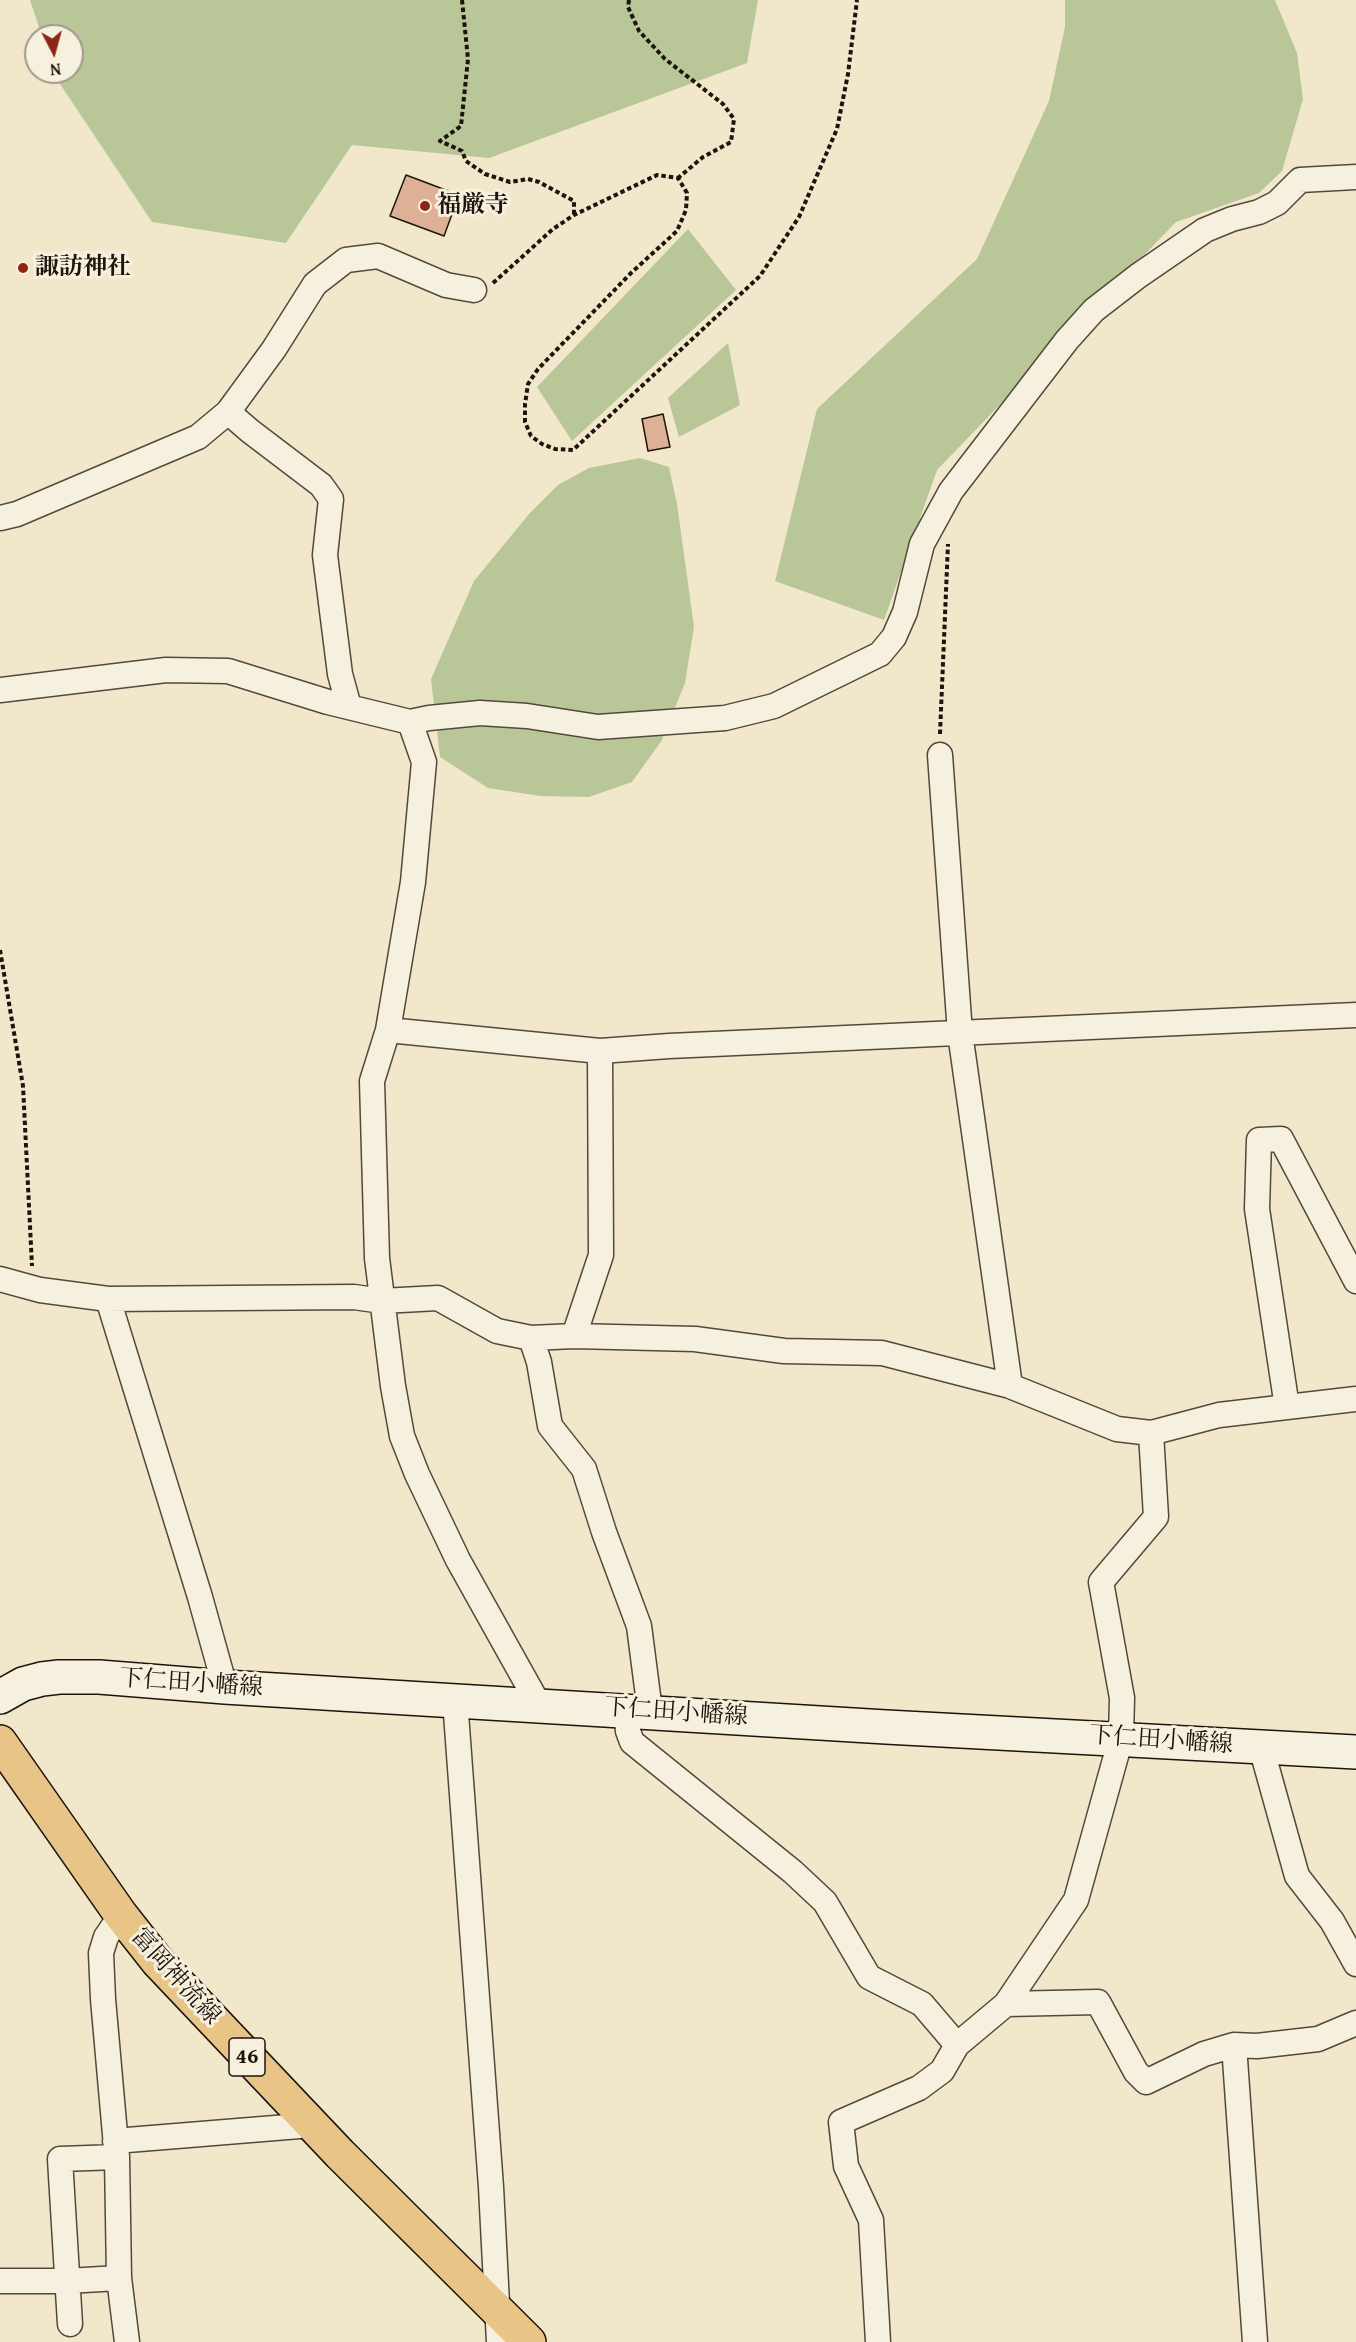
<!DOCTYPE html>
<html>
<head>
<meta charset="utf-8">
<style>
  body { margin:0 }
  #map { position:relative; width:1356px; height:2342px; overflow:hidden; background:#f1e8cc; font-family:"Gentium Book Plus",serif }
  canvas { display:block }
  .north { position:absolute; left:24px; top:24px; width:60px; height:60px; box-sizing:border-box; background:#f6f0de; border:2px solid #a0988a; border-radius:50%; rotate:174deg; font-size:16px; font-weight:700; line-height:24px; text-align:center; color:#1f130d }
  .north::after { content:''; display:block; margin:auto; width:21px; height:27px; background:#8f2418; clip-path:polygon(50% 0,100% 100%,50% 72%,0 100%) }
</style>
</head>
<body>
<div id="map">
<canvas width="1356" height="2342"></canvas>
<div class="north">N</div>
</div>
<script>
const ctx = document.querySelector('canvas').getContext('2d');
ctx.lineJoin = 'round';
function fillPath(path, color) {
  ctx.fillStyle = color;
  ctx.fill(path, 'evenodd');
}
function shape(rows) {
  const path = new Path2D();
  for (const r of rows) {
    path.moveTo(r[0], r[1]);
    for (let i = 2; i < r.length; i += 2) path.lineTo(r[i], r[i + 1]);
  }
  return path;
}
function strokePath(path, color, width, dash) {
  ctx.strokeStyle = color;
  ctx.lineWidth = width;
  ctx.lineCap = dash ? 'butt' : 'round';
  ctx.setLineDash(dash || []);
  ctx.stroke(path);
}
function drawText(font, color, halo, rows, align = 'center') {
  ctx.font = font + ' "Gentium Book Plus","Noto Serif JP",serif';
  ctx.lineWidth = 6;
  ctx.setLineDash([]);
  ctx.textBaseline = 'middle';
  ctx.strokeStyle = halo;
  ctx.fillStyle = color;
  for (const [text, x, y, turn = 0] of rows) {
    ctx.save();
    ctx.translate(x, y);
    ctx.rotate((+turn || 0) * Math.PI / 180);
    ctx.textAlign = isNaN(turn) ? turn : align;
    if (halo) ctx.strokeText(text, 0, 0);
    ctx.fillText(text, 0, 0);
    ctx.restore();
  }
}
fillPath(shape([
  [30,0,758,0,747,63,489,158,352,145,286,243,152,222,58,81,55,72,72,72,72,36,42,36],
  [1065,0,1275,0,1297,53,1303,99,1282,171,1259,193,1176,222,937,470,884,620,775,581,817,409,977,259,1049,101,1065,27],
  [688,229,736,290,572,441,537,387],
  [728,343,740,405,679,437,668,398],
  [640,458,669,467,677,504,694,627,685,683,662,740,632,782,589,797,540,796,488,788,440,757,431,679,474,581,529,514,558,485,589,468]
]), '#b9c698');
const building = shape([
  [406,175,459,195,444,236,390,216,406,175],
  [663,414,670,447,648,451,642,419,663,414]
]);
fillPath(building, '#deb095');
strokePath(building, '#1f130d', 1.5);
const minor = shape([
  [228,412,250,431,321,485,331,499,325,555,340,674,349,707],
  [0,518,17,514,198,437,228,412,274,349,315,284,346,260,378,256,446,285,474,290],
  [0,690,166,670,228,671,328,702,410,722,429,718,480,713,527,716,598,727,725,718,774,706,880,654,894,637,905,612,922,544,951,491,1067,340,1094,310,1138,276,1205,230,1232,219,1259,212,1277,203,1300,180,1356,177],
  [410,722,424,762,413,882,388,1030,372,1081,377,1258,393,1386,402,1436,417,1474,458,1560,539,1705],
  [940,755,960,1033,1010,1386],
  [388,1030,600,1051,669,1046,1356,1015],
  [0,1279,40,1290,108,1299,354,1297,382,1301,438,1298,497,1331,531,1338,574,1336,695,1339,784,1351,882,1353,1010,1386,1117,1429,1151,1433,1219,1415,1356,1399],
  [108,1299,200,1597,225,1687],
  [574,1336,601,1255,600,1051],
  [531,1338,539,1362,550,1426,584,1469,604,1532,639,1626,650,1711],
  [1287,1407,1257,1209,1259,1140,1281,1139,1356,1281],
  [455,1700,491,2187,499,2342],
  [626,1710,628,1731,632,1742,793,1872,825,1902,869,1977,922,2004,957,2045],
  [1261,1747,1297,1876,1332,1921,1356,1964],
  [121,1915,106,1937,101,1953,103,1999,117,2157,119,2278,127,2342],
  [1006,2004,1098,2002,1136,2072,1146,2082,1204,2054,1234,2045,1257,2046,1318,2039,1356,2023],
  [1234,2045,1255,2342],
  [115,2141,312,2125],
  [0,2281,67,2281,119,2278],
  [70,2324,60,2159,117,2157],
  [878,2342,871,2220,846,2166,841,2122,919,2088,942,2071,957,2045,1006,2004,1076,1900,1121,1738,1122,1698,1101,1582,1156,1517,1151,1433]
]);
const secondary = shape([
  [0,1697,23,1684,42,1679,59,1677,99,1677,225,1687,886,1727,1356,1752]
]);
const primary = shape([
  [0,1742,121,1915,158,1962,340,2154,529,2342]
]);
strokePath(minor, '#54483d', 27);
strokePath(secondary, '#1f130d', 36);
strokePath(primary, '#1f130d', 36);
strokePath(shape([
  [462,0,468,59,461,126,440,141,462,151,466,161,485,174,510,182,528,179,539,182,574,201,574,215],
  [629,0,628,7,639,31,665,59,723,104,734,119,731,142,703,157,678,178],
  [493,283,553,229,574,215,657,175,678,178,687,193,686,210,677,231,631,273,538,369,528,384,525,404,525,422,531,436,542,444,555,449,573,450,760,276,799,217,837,129,848,74,857,0],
  [940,734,948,544],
  [0,950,23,1086,32,1266]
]), '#1f130d', 4, [4.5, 3]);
strokePath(minor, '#f6f0de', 24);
strokePath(secondary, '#f6f0de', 33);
strokePath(primary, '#e8c486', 33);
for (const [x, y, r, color] of [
  [425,206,6,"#8f2418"],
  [23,268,6,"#8f2418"]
]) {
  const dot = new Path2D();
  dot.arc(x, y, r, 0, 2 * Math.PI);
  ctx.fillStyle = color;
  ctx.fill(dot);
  strokePath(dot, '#f6f0de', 2);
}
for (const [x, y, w] of [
  [247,2057,36]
]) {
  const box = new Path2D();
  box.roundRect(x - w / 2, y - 19, w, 38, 4.5);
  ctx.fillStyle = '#f6f0de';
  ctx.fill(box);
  strokePath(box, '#1f130d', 1.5);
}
drawText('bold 22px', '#1f130d', null, [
  ["46",247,2057]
]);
drawText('bold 24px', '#1f130d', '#f6f0de', [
  ["福厳寺",437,206],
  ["諏訪神社",35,268]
], 'left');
drawText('24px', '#1f130d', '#f6f0de', [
  ["下仁田小幡線",191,1684,4],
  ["下仁田小幡線",676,1713,4],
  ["下仁田小幡線",1161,1741,4],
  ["富岡神流線",175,1977,48]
]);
</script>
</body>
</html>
